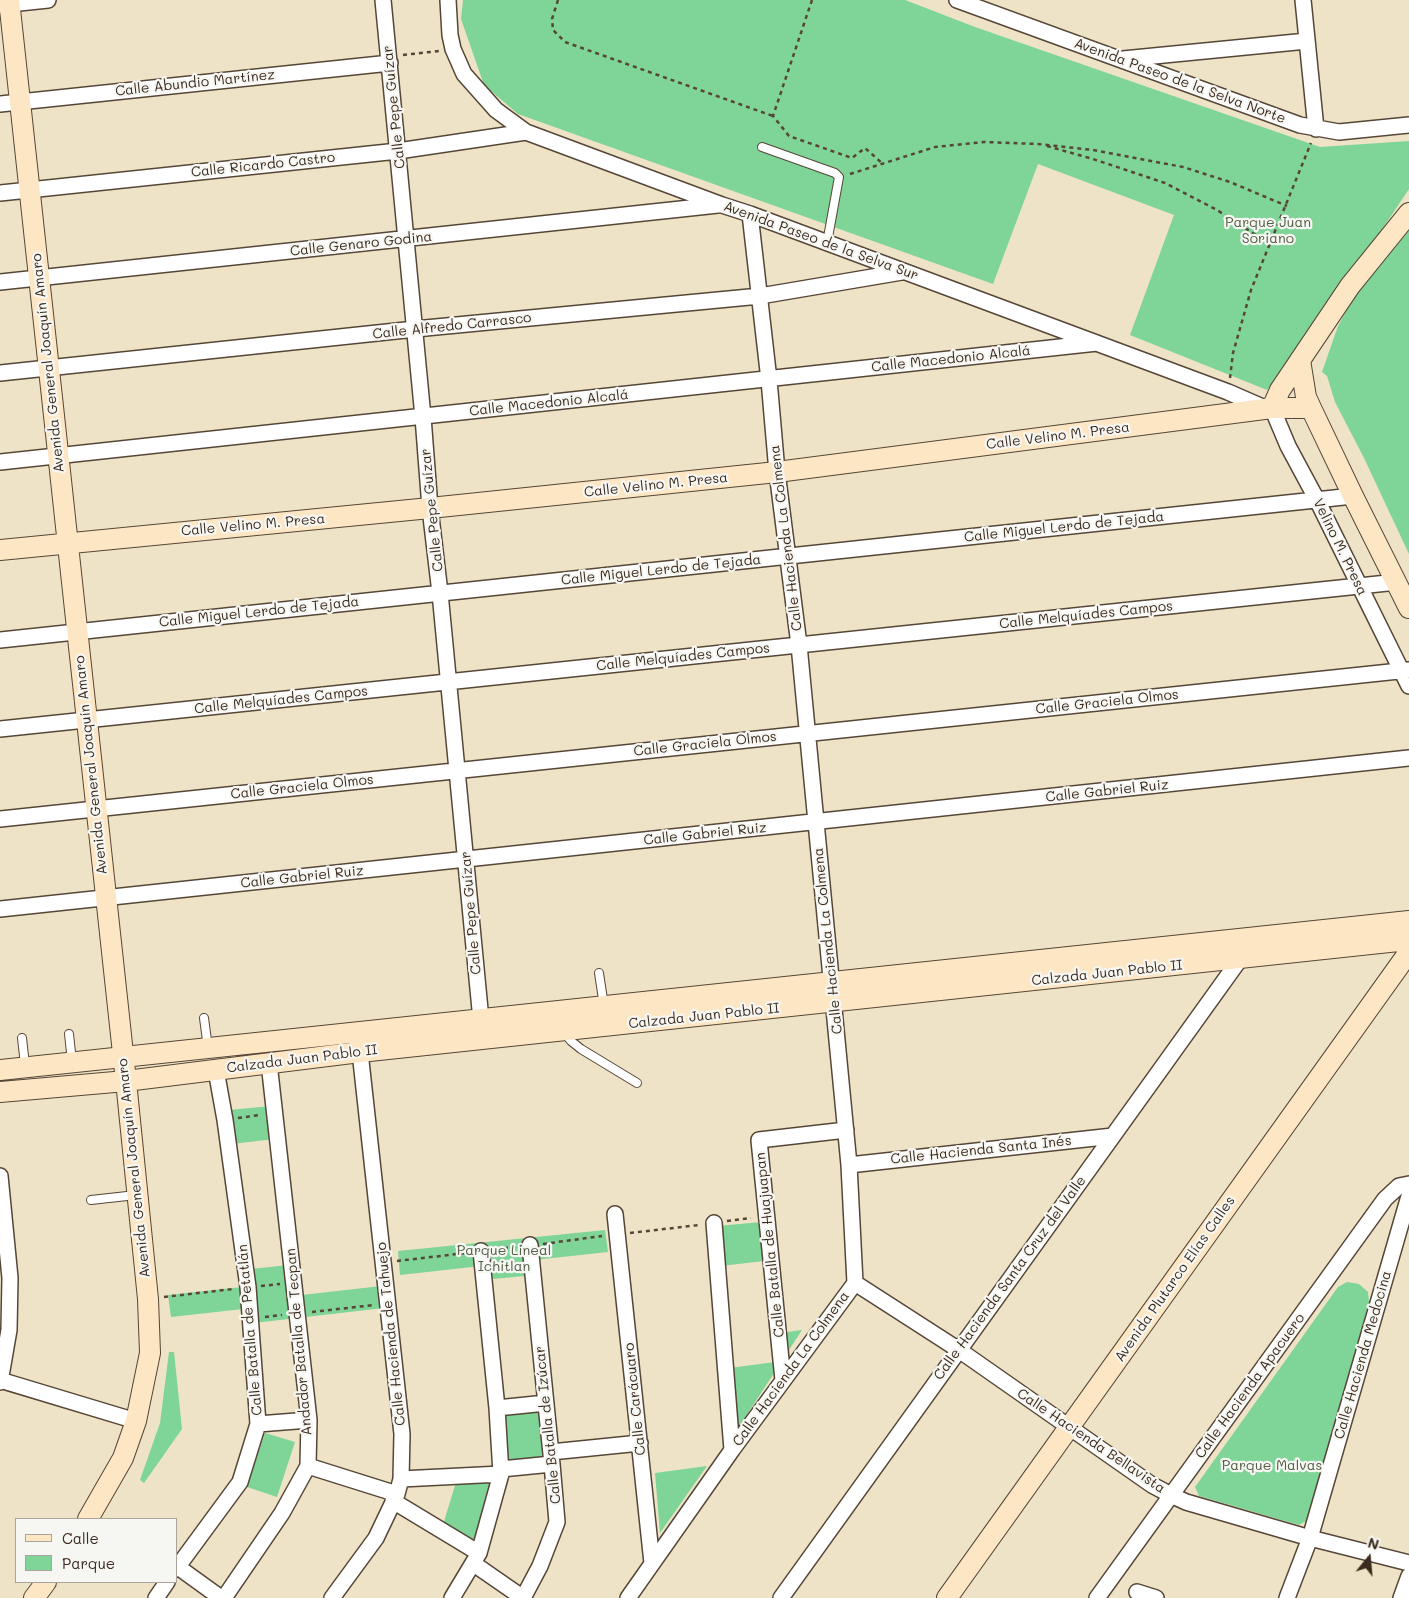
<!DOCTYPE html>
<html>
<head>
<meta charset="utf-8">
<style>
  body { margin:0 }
  #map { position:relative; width:1409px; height:1598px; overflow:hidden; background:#eee3c6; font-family:Mali,sans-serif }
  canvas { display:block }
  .legend { position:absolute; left:15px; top:1518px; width:162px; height:65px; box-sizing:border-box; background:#f6f6f2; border:1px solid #aba49d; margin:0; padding:6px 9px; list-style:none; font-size:15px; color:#3b2a1e }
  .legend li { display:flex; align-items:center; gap:10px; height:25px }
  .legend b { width:25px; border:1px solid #aba49d }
  .north { position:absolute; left:1344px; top:1533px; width:50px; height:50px; -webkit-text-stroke:4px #f6f6f2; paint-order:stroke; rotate:17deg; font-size:14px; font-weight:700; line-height:20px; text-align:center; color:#3b2a1e }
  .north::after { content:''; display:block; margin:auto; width:18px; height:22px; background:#3b2a1e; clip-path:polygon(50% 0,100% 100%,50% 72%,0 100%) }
</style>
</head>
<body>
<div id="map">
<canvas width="1409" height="1598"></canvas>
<ul class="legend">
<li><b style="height:6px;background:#fce6c4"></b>Calle</li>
<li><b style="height:14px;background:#7fd497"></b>Parque</li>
</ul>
<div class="north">N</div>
</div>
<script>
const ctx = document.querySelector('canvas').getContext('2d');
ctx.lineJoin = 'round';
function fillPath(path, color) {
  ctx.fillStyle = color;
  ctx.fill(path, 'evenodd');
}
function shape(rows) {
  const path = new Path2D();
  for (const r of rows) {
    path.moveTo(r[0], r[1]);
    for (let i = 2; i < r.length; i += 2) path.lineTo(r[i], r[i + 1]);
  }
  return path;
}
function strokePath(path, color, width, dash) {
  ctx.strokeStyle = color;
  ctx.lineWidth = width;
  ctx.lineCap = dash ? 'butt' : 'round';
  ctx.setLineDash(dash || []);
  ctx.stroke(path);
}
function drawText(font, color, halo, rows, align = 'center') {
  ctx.font = font + ' Mali,sans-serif';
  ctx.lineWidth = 4.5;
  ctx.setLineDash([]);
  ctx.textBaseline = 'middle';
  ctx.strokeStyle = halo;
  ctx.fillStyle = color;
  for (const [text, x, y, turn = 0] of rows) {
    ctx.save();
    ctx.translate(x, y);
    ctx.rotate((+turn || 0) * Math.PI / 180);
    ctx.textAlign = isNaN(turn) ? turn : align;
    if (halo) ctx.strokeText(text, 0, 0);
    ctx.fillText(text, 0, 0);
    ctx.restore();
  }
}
fillPath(shape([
  [463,0,905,0,975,27,1320,147,1409,141,1409,189,1297,357,1267,390,1130,335,1174,215,1038,164,993,284,518,114,484,85,461,19],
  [1409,227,1409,554,1363,456,1335,402,1327,376,1322,372,1338,326,1358,289],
  [271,1106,274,1139,232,1144,229,1110],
  [761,1222,764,1261,721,1266,718,1226],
  [605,1230,608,1252,534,1260,535,1275,482,1280,481,1266,400,1275,398,1251],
  [298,1264,302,1295,381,1286,384,1308,245,1324,243,1309,171,1317,168,1295,242,1287,241,1270],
  [1347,1282,1359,1284,1368,1292,1369,1302,1308,1520,1299,1525,1199,1496,1195,1487,1338,1287],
  [802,1330,735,1433,730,1368,775,1362,773,1334],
  [169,1352,174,1352,182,1429,144,1483,140,1480,160,1423],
  [543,1408,548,1461,507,1465,501,1411],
  [265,1433,295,1442,277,1497,247,1487],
  [707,1466,660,1533,655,1473],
  [496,1481,477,1546,443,1525,456,1482]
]), '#7fd497');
const lane = shape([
  [762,147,835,173,839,177,827,243],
  [599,973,604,1006],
  [204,1018,208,1048],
  [564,1032,571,1041,581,1049,637,1083],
  [69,1034,72,1062],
  [22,1038,25,1065],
  [91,1200,136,1195]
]);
const street = shape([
  [383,0,423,417,430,508,440,593,481,1020],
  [448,0,450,35,453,49,464,74,496,110,526,132,722,205,750,214,1228,392,1267,409],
  [957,0,1300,125,1339,132,1409,125],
  [1303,0,1316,129],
  [0,5,48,0],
  [1123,59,1307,41],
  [0,104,390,63],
  [0,193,398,151,526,132],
  [0,282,718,205],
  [0,373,415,329,760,296,902,272],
  [1272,408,1288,446,1317,500,1409,686],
  [0,462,1097,343],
  [0,640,1353,496],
  [0,729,1397,582],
  [0,819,1409,670],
  [0,909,1409,758],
  [849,1165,1113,1136],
  [0,1176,10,1278,9,1330,0,1382],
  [615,1214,652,1563],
  [714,1223,732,1450],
  [855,1283,959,1350,1152,1485,1171,1495,1186,1502,1310,1538,1409,1563],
  [0,1380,136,1421],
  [783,1380,759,1140,846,1130],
  [497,1408,546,1403],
  [258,1424,309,1420],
  [551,1452,640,1443],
  [308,1466,397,1494],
  [501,1469,552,1464],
  [401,1479,501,1474],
  [393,1501,479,1553],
  [474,1564,523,1598],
  [178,1567,221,1598],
  [176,1569,240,1482,258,1424,248,1287,225,1120,216,1070],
  [1137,1592,1156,1598],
  [156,1598,167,1582],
  [224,1598,282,1513,308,1466,309,1420,269,1063],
  [332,1598,376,1538,397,1494,401,1479,402,1434,360,1052],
  [452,1598,479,1553,501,1474,497,1408,481,1251],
  [523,1598,540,1566,557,1522,552,1464,530,1245],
  [628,1598,732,1450,855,1283,849,1165,816,822,799,645,777,472,769,380,750,214],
  [781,1598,1240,959],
  [1097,1598,1385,1199,1399,1186,1409,1184],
  [1287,1598,1310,1538,1409,1196],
  [1401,1598,1409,1576]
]);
const secondary = shape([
  [9,0,126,1081,148,1299,150,1353,136,1421,123,1458,88,1519],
  [1300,360,1306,397,1311,408,1353,496,1409,608],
  [1272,408,1280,390,1350,286,1409,213],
  [0,550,430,508,777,472,1272,408,1311,408],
  [0,1070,1409,921],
  [0,1092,126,1081,360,1052,1409,940],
  [34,1598,46,1582],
  [947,1598,1409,952]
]);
strokePath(lane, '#564637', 10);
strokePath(street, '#564637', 18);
strokePath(secondary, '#564637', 22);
strokePath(shape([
  [558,0,552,19,553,30,565,42,773,116],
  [812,0,773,116,789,136,852,158,865,148,883,164],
  [403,55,439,51],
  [1047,146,1093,159,1165,183,1217,210,1270,244],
  [850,174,935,147,984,142,1038,144,1093,150,1183,167,1230,182,1287,206],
  [1230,378,1233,353,1251,290,1311,143],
  [238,1118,260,1115],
  [727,1221,751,1218],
  [630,1233,699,1225],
  [543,1244,602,1236],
  [496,1249,516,1247],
  [397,1261,466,1253],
  [261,1286,280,1284],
  [164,1297,233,1289],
  [312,1312,374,1305],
  [265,1317,282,1315]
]), '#564637', 2.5, [4, 4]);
strokePath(lane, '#fff', 8);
strokePath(street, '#fff', 15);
strokePath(secondary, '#fce6c4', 20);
drawText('14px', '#3b2a1e', '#f6f6f2', [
  ["Avenida Paseo de la Selva Norte",1180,81,20],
  ["Calle Abundio Martínez",195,83,-6],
  ["Calle Pepe Guízar",394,107,-96],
  ["Calle Ricardo Castro",263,165,-6],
  ["Avenida Paseo de la Selva Sur",821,241,20],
  ["Calle Genaro Godina",361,244,-6],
  ["Calle Alfredo Carrasco",452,326,-6],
  ["Calle Macedonio Alcalá",951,359,-6],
  ["Avenida General Joaquín Amaro",48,363,-96],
  ["Calle Macedonio Alcalá",549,403,-6],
  ["Calle Velino M. Presa",1058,436,-7],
  ["Calle Velino M. Presa",656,485,-6],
  ["Calle Pepe Guízar",432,510,-96],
  ["Calle Velino M. Presa",253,525,-5],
  ["Calle Miguel Lerdo de Tejada",1064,527,-6],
  ["Calle Hacienda La Colmena",786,538,-97],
  ["Velino M. Presa",1340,547,64],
  ["Calle Miguel Lerdo de Tejada",661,570,-6],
  ["Calle Miguel Lerdo de Tejada",259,612,-6],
  ["Calle Melquíades Campos",1086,615,-6],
  ["Calle Melquíades Campos",683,657,-6],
  ["Calle Melquíades Campos",281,700,-6],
  ["Calle Graciela Olmos",1107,702,-6],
  ["Calle Graciela Olmos",705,744,-6],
  ["Avenida General Joaquín Amaro",91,765,-96],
  ["Calle Graciela Olmos",302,787,-6],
  ["Calle Gabriel Ruiz",1107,791,-6],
  ["Calle Gabriel Ruiz",705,834,-6],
  ["Calle Gabriel Ruiz",302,877,-6],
  ["Calle Pepe Guízar",471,913,-95],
  ["Calle Hacienda La Colmena",828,941,-96],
  ["Calzada Juan Pablo II",1107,973,-6],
  ["Calzada Juan Pablo II",704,1016,-6],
  ["Calzada Juan Pablo II",302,1059,-7],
  ["Calle Hacienda Santa Inés",981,1150,-6],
  ["Avenida General Joaquín Amaro",134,1168,-96],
  ["Calle Batalla de Huajuapan",770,1245,-96],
  ["Calle Hacienda Santa Cruz del Valle",1010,1278,-54],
  ["Avenida Plutarco Elías Calles",1175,1279,-55],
  ["Calle Batalla de Petatlán",250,1330,-95],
  ["Calle Hacienda de Tahuejo",391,1334,-96],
  ["Andador Batalla de Tecpan",299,1342,-95],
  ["Calle Hacienda Medocina",1363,1355,-74],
  ["Calle Hacienda La Colmena",791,1369,-54],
  ["Calle Hacienda Apacuero",1250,1386,-54],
  ["Calle Carácuaro",635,1399,-96],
  ["Calle Batalla de Izúcar",548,1425,-96],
  ["Calle Hacienda Bellavista",1091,1441,34]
]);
drawText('14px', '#4f5d42', '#f6f6f2', [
  ["Parque Juan",1268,223],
  ["Soriano",1268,239],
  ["Parque Lineal",504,1251],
  ["Ichitlan",504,1267],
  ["Parque Malvas",1272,1466]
]);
</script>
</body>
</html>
